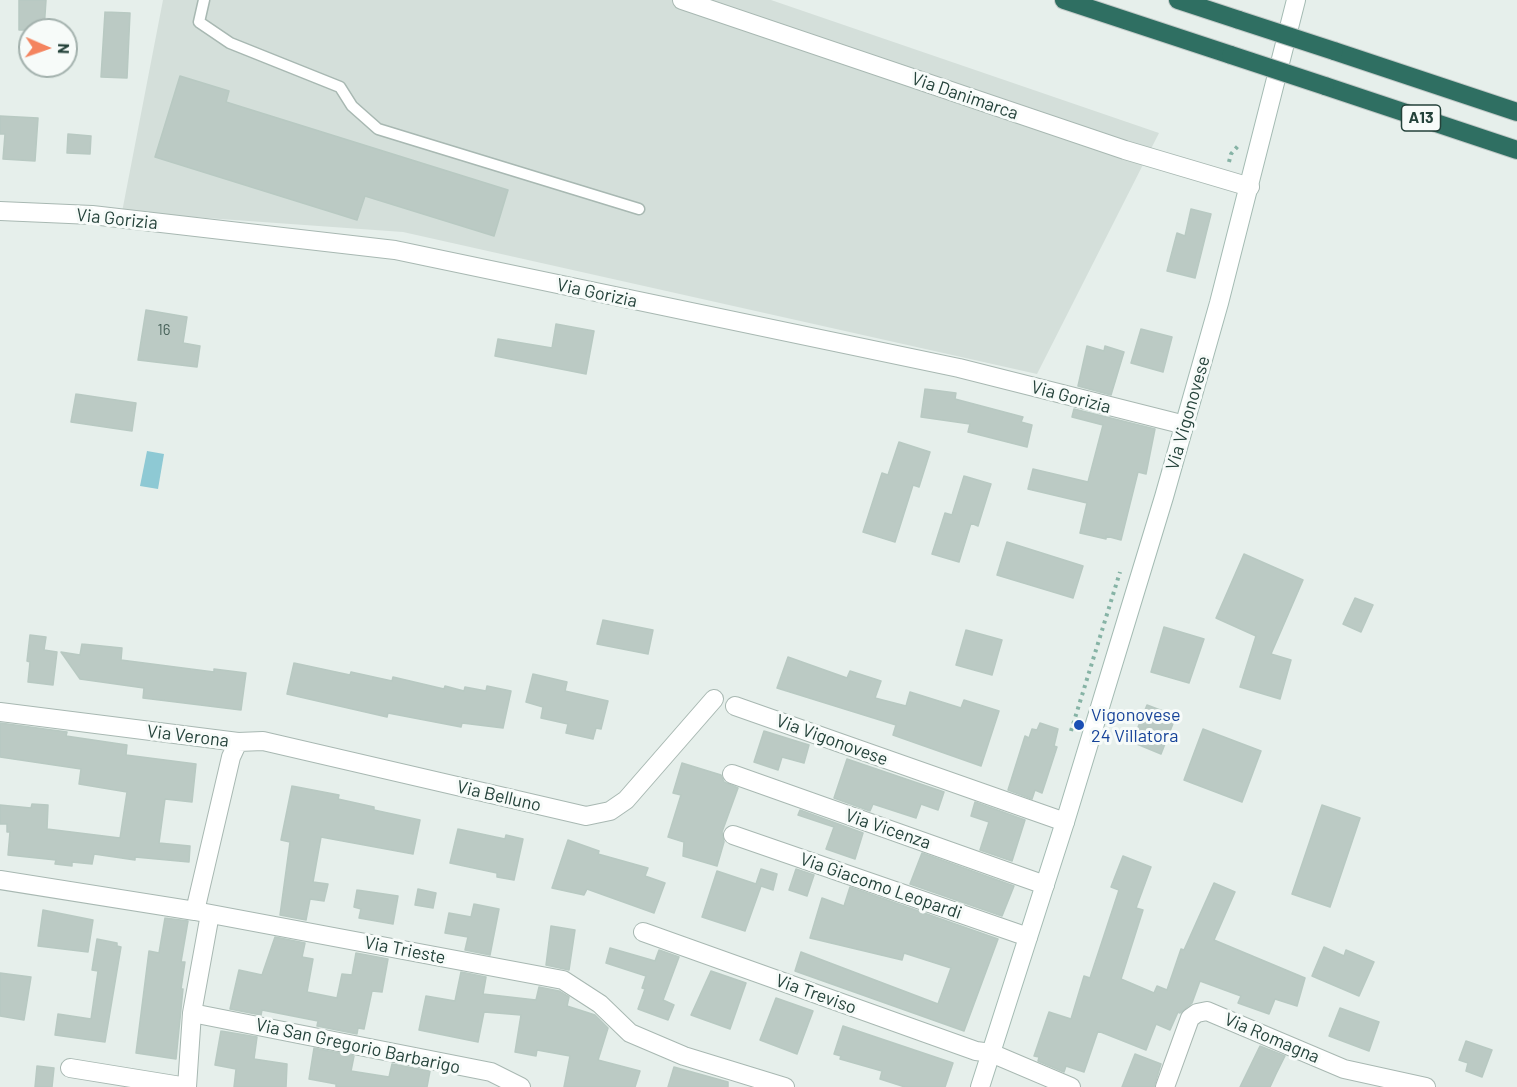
<!DOCTYPE html>
<html>
<head>
<meta charset="utf-8">
<style>
  body { margin:0 }
  #map { position:relative; width:1517px; height:1087px; overflow:hidden; background:#e6efeb; font-family:Barlow,sans-serif }
  canvas { display:block }
  .north { position:absolute; left:18px; top:18px; width:60px; height:60px; box-sizing:border-box; background:#f7fbf9; border:2px solid #a3b1ad; border-radius:50%; rotate:92deg; font-size:16px; font-weight:700; line-height:24px; text-align:center; color:#24423a }
  .north::after { content:''; display:block; margin:auto; width:21px; height:27px; background:#f4845f; clip-path:polygon(50% 0,100% 100%,50% 72%,0 100%) }
</style>
</head>
<body>
<div id="map">
<canvas width="1517" height="1087"></canvas>
<div class="north">N</div>
</div>
<script>
const ctx = document.querySelector('canvas').getContext('2d');
ctx.lineJoin = 'round';
function fillPath(path, color) {
  ctx.fillStyle = color;
  ctx.fill(path, 'evenodd');
}
function shape(rows) {
  const path = new Path2D();
  for (const r of rows) {
    path.moveTo(r[0], r[1]);
    for (let i = 2; i < r.length; i += 2) path.lineTo(r[i], r[i + 1]);
  }
  return path;
}
function strokePath(path, color, width, dash) {
  ctx.strokeStyle = color;
  ctx.lineWidth = width;
  ctx.lineCap = dash ? 'butt' : 'round';
  ctx.setLineDash(dash || []);
  ctx.stroke(path);
}
function drawText(font, color, halo, rows, align = 'center') {
  ctx.font = font + ' Barlow,sans-serif';
  ctx.lineWidth = 6;
  ctx.setLineDash([]);
  ctx.textBaseline = 'middle';
  ctx.strokeStyle = halo;
  ctx.fillStyle = color;
  for (const [text, x, y, turn = 0] of rows) {
    ctx.save();
    ctx.translate(x, y);
    ctx.rotate((+turn || 0) * Math.PI / 180);
    ctx.textAlign = isNaN(turn) ? turn : align;
    if (halo) ctx.strokeText(text, 0, 0);
    ctx.fillText(text, 0, 0);
    ctx.restore();
  }
}
fillPath(shape([
  [163,0,771,0,1159,133,1037,374,403,232,122,212]
]), '#d4dfda');
fillPath(shape([
  [147,451,164,454,158,489,140,486]
]), '#8ec9d4');
const building = shape([
  [19,0,46,0,44,30,19,30,19,0],
  [105,12,130,13,127,78,101,77,105,12],
  [180,76,229,91,226,102,508,190,494,236,365,196,357,220,155,157,180,76],
  [0,116,38,118,35,161,3,159,5,134,0,134,0,116],
  [68,134,91,136,90,154,67,153,68,134],
  [1191,209,1211,214,1195,278,1167,271,1177,233,1185,236,1191,209],
  [146,310,187,317,183,343,200,346,197,367,138,360,146,310],
  [556,324,594,331,586,374,495,356,498,339,552,348,556,324],
  [1141,329,1172,337,1163,372,1131,363,1141,329],
  [1087,346,1104,351,1105,346,1124,352,1111,395,1078,386,1087,346],
  [925,389,956,393,955,399,1023,417,1021,422,1032,425,1027,447,968,432,970,424,921,417,925,389],
  [76,394,136,403,132,431,71,422,76,394],
  [1074,409,1155,429,1146,474,1138,472,1121,540,1106,536,1106,539,1080,533,1087,503,1028,489,1033,469,1088,482,1103,425,1072,417,1074,409],
  [899,442,930,452,919,487,913,485,895,542,863,532,882,473,888,475,899,442],
  [964,476,991,484,978,526,971,523,959,562,932,554,945,513,952,515,964,476],
  [1007,542,1083,566,1073,598,997,575,1007,542],
  [1244,554,1303,580,1271,654,1291,660,1280,699,1240,687,1256,636,1216,618,1244,554],
  [1355,598,1373,605,1361,632,1343,624,1355,598],
  [603,620,653,630,648,654,597,644,603,620],
  [1164,627,1204,639,1189,683,1151,672,1164,627],
  [966,630,1002,640,992,675,956,665,966,630],
  [30,635,46,637,44,650,57,652,53,685,28,682,30,662,27,661,30,635],
  [82,644,122,648,121,660,214,672,214,669,246,673,241,710,143,698,144,688,80,679,61,652,80,655,82,644],
  [788,657,847,678,850,671,881,681,875,698,906,706,910,692,961,708,964,700,999,711,981,766,893,735,896,725,777,688,788,657],
  [294,663,350,675,351,672,392,681,393,677,444,689,445,686,464,691,465,687,486,691,487,686,511,691,503,728,462,723,461,727,388,713,387,717,287,694,294,663],
  [533,674,567,682,565,691,608,701,601,729,596,728,593,739,566,733,568,724,541,718,543,707,526,702,533,674],
  [1147,705,1176,716,1161,754,1132,742,1147,705],
  [0,723,67,732,66,736,127,745,126,755,196,764,192,802,165,799,159,843,190,846,189,862,135,857,135,860,94,854,92,864,72,862,72,866,55,864,56,860,8,855,10,832,7,832,7,824,0,824,0,805,31,808,32,804,48,805,47,829,120,838,127,792,79,784,81,769,0,757,0,723],
  [1040,723,1058,729,1054,746,1057,747,1042,793,1035,790,1032,799,1008,790,1025,736,1029,738,1032,729,1037,730,1040,723],
  [1203,729,1261,751,1242,802,1184,780,1203,729],
  [764,731,809,745,804,763,782,757,778,770,754,762,764,731],
  [847,759,944,792,938,810,921,804,916,818,873,804,870,811,834,798,847,759],
  [682,763,721,775,724,782,738,788,722,832,724,842,717,866,683,856,684,842,668,837,681,795,673,793,682,763],
  [292,786,339,795,338,799,374,807,374,810,420,820,413,854,321,837,313,882,328,884,324,901,310,899,306,920,280,915,290,842,281,840,292,786],
  [975,802,1025,820,1012,861,980,850,989,822,971,816,975,802],
  [1322,805,1360,818,1330,907,1292,894,1322,805],
  [800,810,863,833,855,859,826,849,834,827,798,815,800,810],
  [458,829,505,839,506,835,523,839,514,880,497,877,497,873,450,863,458,829],
  [568,840,599,851,598,854,648,868,645,876,665,883,654,913,587,889,584,895,552,888,568,840],
  [922,853,1014,886,1002,916,910,884,922,853],
  [1123,856,1151,867,1136,908,1143,910,1121,979,1154,993,1157,986,1167,990,1181,949,1184,950,1214,883,1235,892,1214,940,1305,978,1297,1006,1275,999,1269,1014,1238,1003,1241,996,1200,981,1192,1003,1180,1013,1178,1012,1170,1030,1156,1024,1146,1050,1098,1031,1084,1072,1066,1066,1064,1072,1038,1061,1039,1057,1034,1056,1049,1012,1071,1019,1084,976,1090,978,1119,890,1111,887,1123,856],
  [761,869,777,874,773,890,761,886,745,931,702,917,717,871,756,884,761,869],
  [796,869,814,875,807,896,789,890,796,869],
  [850,887,998,939,964,1031,795,971,801,952,938,1004,951,968,904,953,902,960,810,938,822,898,844,906,850,887],
  [418,889,436,893,433,908,415,905,418,889],
  [357,890,398,896,393,924,359,918,361,909,354,907,357,890],
  [474,904,499,909,490,955,465,950,468,937,445,933,449,913,471,917,474,904],
  [43,910,93,920,88,952,38,946,43,910],
  [165,918,188,921,181,962,185,962,181,989,183,989,176,1059,136,1053,149,951,159,953,165,918],
  [551,926,575,930,569,970,546,965,551,926],
  [275,937,305,943,302,957,313,959,307,992,337,998,342,974,352,975,356,953,388,959,382,992,372,991,364,1029,358,1028,357,1034,317,1026,318,1021,262,1010,261,1015,230,1009,239,970,262,975,275,937],
  [97,939,117,943,117,946,121,947,105,1042,55,1035,58,1014,91,1019,98,971,92,970,97,939],
  [1324,947,1344,956,1346,950,1374,962,1359,996,1312,976,1324,947],
  [610,948,655,961,659,950,679,957,663,1000,674,1005,668,1020,638,1009,645,989,642,988,646,976,606,963,610,948],
  [711,971,746,983,730,1029,691,1015,711,971],
  [461,972,486,977,483,994,536,1000,539,987,559,991,569,997,567,1006,595,1015,608,1028,598,1060,640,1071,635,1087,564,1087,570,1056,537,1050,536,1056,515,1052,521,1015,484,1012,478,1042,419,1030,426,996,455,1001,461,972],
  [0,973,31,977,24,1020,0,1016,0,973],
  [776,998,813,1011,797,1054,760,1040,776,998],
  [1340,1008,1379,1022,1369,1051,1329,1036,1340,1008],
  [843,1026,953,1063,945,1087,905,1087,880,1079,882,1071,840,1059,841,1056,834,1054,843,1026],
  [221,1031,257,1037,254,1059,287,1064,286,1087,234,1087,236,1069,215,1065,221,1031],
  [1466,1041,1492,1050,1482,1077,1466,1071,1468,1063,1459,1060,1466,1041],
  [1260,1046,1285,1056,1276,1074,1270,1087,1240,1087,1260,1046],
  [314,1048,354,1056,351,1071,389,1077,392,1064,430,1071,427,1087,336,1087,336,1084,309,1079,314,1048],
  [1135,1054,1161,1064,1154,1087,1122,1087,1135,1054],
  [37,1066,54,1068,52,1087,35,1087,37,1066],
  [674,1067,728,1082,728,1087,668,1087,674,1067]
]);
fillPath(building, '#bbcac4');
strokePath(building, '#b8c9c2', 1.5);
const service = shape([
  [204,0,199,22,230,43,340,87,352,106,378,129,639,209]
]);
const minor = shape([
  [682,0,1125,150,1250,187],
  [0,211,92,215,395,250,959,368,1185,425],
  [735,706,1065,822],
  [0,712,238,742,231,757,195,911],
  [238,742,263,741,586,816,610,811,626,800,714,699],
  [732,774,1045,885],
  [733,835,1028,937],
  [0,880,195,911,563,980,600,1004,630,1033,684,1056,785,1087],
  [643,932,976,1051,991,1053,1071,1087],
  [192,1013,491,1072,521,1087],
  [70,1068,187,1087],
  [187,1087,192,1013,210,914],
  [1165,1087,1190,1018,1197,1013,1207,1011,1344,1069,1426,1087]
]);
const secondary = shape([
  [980,1087,1065,822,1164,497,1219,303,1296,0]
]);
const motorway = shape([
  [1064,0,1231,55],
  [1178,0,1239,20],
  [1334,51,1517,112],
  [1325,86,1517,150]
]);
strokePath(service, '#a8b8b2', 13);
strokePath(minor, '#a8b8b2', 20);
strokePath(secondary, '#a4bbb3', 20);
strokePath(motorway, '#c2cac8', 20);
strokePath(shape([
  [1229,162,1231,154,1238,146],
  [1071,731,1120,572]
]), '#86b3a5', 4, [3, 4.5]);
strokePath(service, '#fff', 10);
strokePath(minor, '#fff', 18);
strokePath(secondary, '#fff', 18);
strokePath(motorway, '#2f6f62', 18);
const motorwayBridge = shape([
  [1239,20,1334,51],
  [1231,55,1325,86]
]);
strokePath(motorwayBridge, '#c2cac8', 20, []);
strokePath(motorwayBridge, '#2f6f62', 18);
for (const [x, y, r, color] of [
  [1079,725,6,"#1a4fb4"]
]) {
  const dot = new Path2D();
  dot.arc(x, y, r, 0, 2 * Math.PI);
  ctx.fillStyle = color;
  ctx.fill(dot);
  strokePath(dot, '#f7fbf9', 2);
}
drawText('15px', '#4a645c', null, [
  ["16",164,330]
]);
for (const [x, y, w] of [
  [1421,118,39]
]) {
  const box = new Path2D();
  box.roundRect(x - w / 2, y - 13, w, 26, 4.5);
  ctx.fillStyle = '#f7fbf9';
  ctx.fill(box);
  strokePath(box, '#24423a', 1.5);
}
drawText('bold 16px', '#24423a', null, [
  ["A13",1421,118]
]);
drawText('18px', '#24423a', '#f7fbf9', [
  ["Via Danimarca",965,96,19],
  ["Via Gorizia",117,219,6],
  ["Via Gorizia",597,293,12],
  ["Via Gorizia",1071,397,15],
  ["Via Vigonovese",1188,413,-74],
  ["Via Verona",188,736,7],
  ["Via Vigonovese",832,740,20],
  ["Via Belluno",499,796,13],
  ["Via Vicenza",888,829,19],
  ["Via Giacomo Leopardi",881,886,19],
  ["Via Trieste",405,950,11],
  ["Via Treviso",816,994,20],
  ["Via Romagna",1272,1038,23],
  ["Via San Gregorio Barbarigo",358,1046,12]
]);
drawText('18px', '#164399', '#f7fbf9', [
  ["Vigonovese",1091,715],
  ["24 Villatora",1091,736]
], 'left');
</script>
</body>
</html>
